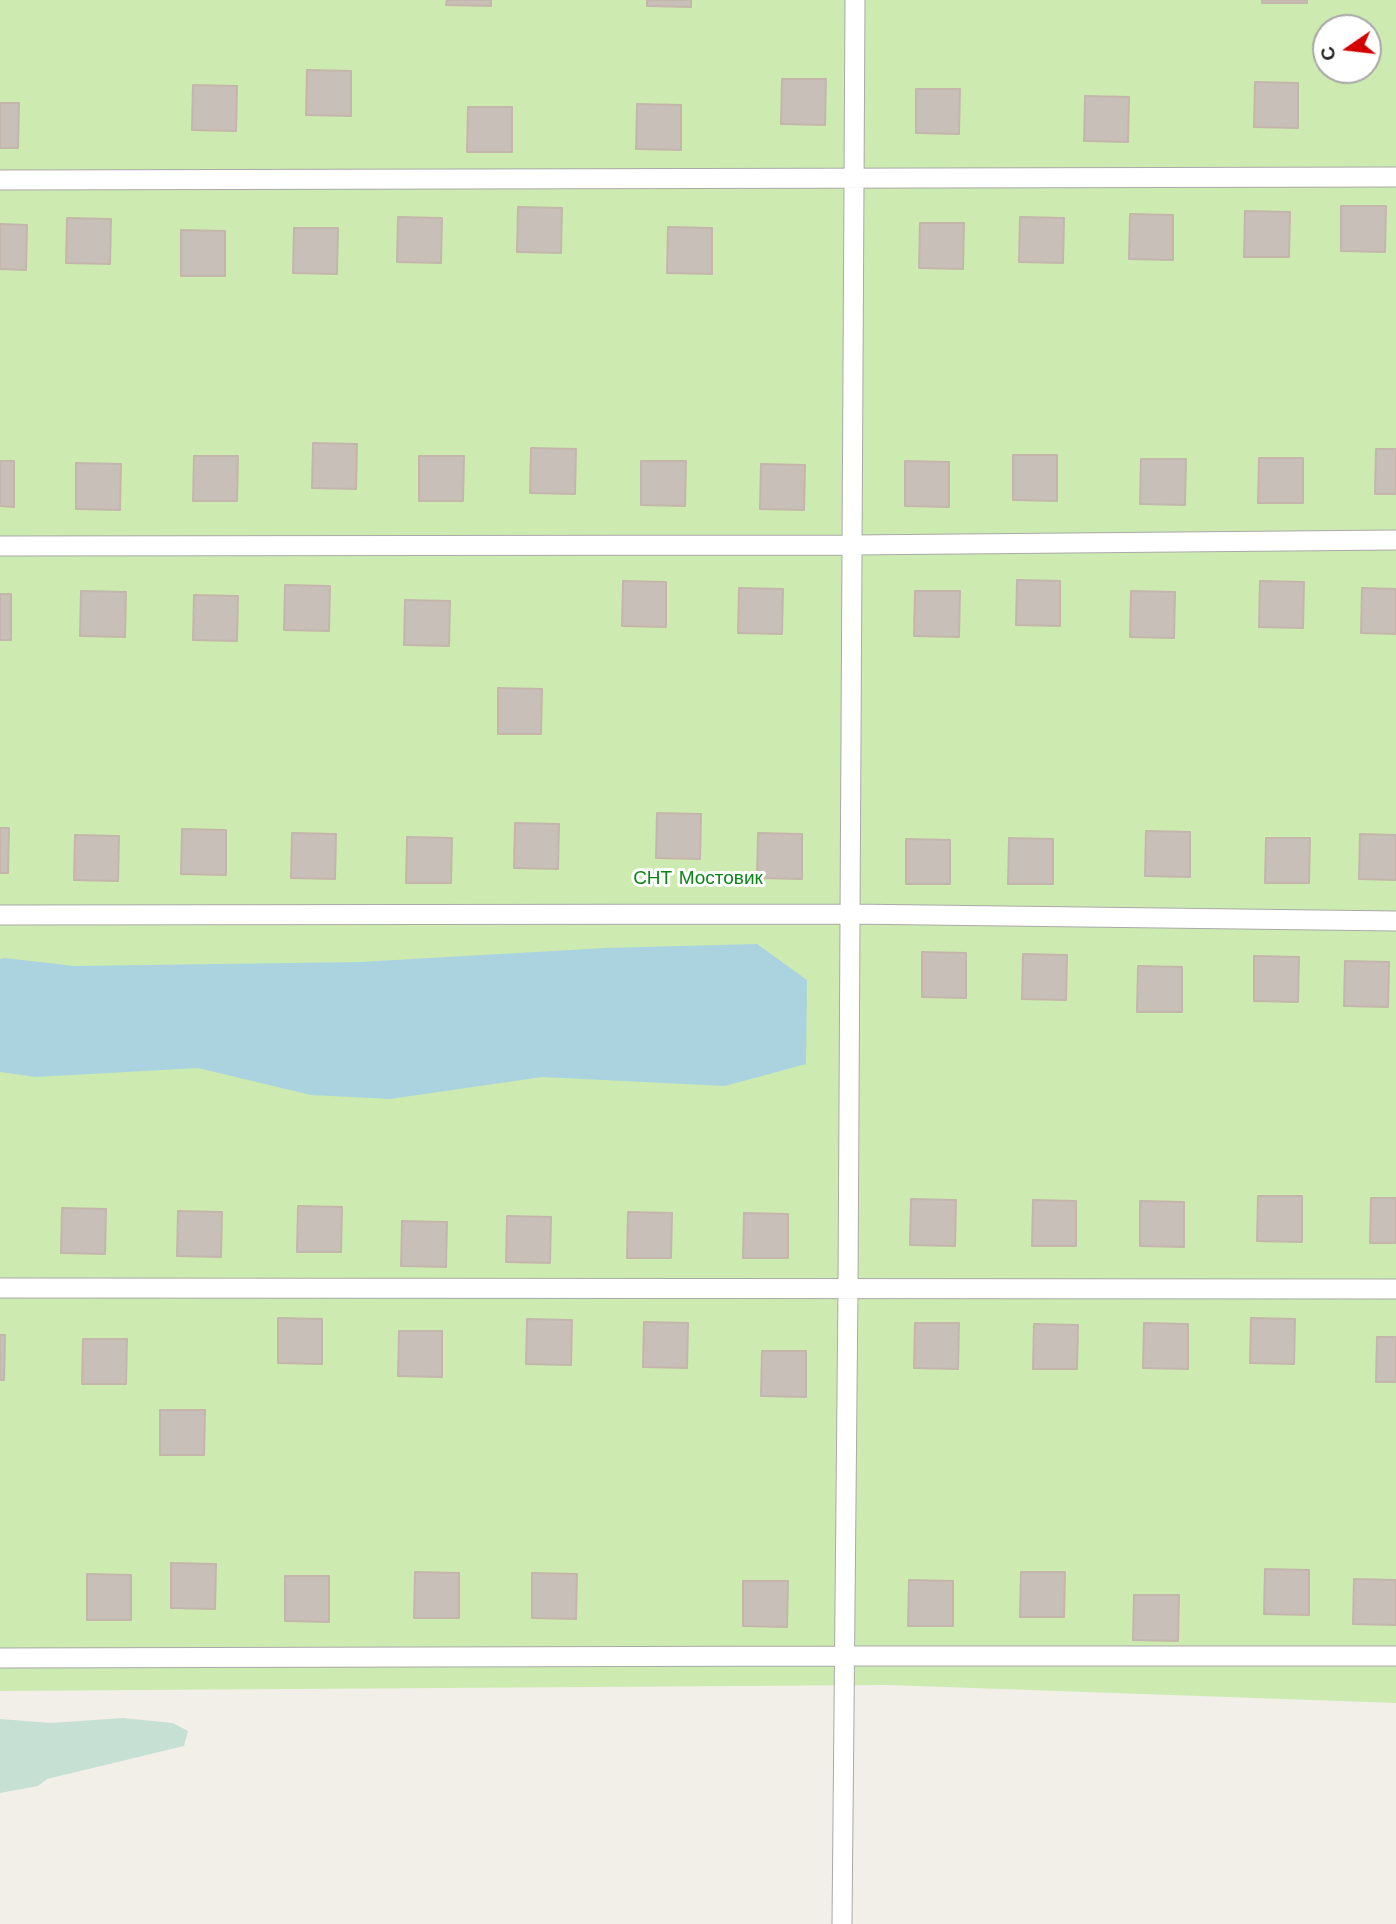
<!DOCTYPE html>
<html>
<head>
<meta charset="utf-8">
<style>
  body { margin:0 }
  #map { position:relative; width:1396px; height:1924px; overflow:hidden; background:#f2efe9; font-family:"Work Sans",sans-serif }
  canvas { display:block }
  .north { position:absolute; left:1312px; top:14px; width:70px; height:70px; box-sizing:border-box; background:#fff; border:2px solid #a7a7a7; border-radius:50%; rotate:256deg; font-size:19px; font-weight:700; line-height:28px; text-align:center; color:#222 }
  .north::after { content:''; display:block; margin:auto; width:24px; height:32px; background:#d40000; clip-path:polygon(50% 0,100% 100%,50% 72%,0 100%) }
</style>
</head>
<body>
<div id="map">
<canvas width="1396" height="1924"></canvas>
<div class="north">С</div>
</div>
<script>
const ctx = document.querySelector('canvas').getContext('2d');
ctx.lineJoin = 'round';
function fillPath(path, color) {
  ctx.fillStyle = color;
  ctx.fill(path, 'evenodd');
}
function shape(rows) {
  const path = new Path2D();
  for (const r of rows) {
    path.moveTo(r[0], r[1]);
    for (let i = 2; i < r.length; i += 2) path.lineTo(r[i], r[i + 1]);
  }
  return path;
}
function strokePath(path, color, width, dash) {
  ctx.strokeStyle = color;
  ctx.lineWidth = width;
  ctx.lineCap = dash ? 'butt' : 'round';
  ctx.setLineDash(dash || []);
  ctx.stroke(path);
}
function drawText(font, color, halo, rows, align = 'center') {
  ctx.font = font + ' "Work Sans",sans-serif';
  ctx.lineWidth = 6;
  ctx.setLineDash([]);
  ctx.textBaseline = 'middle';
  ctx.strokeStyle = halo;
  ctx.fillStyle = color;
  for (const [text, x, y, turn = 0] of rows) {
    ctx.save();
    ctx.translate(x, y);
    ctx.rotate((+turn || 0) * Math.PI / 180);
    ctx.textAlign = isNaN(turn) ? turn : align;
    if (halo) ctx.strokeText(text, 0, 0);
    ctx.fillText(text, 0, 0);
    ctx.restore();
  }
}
fillPath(shape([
  [0,0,1396,0,1396,1703,888,1685,0,1691],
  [1326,28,1368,28,1368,70,1326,70]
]), '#cdebb0');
fillPath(shape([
  [123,1718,173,1723,188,1731,184,1746,47,1779,38,1786,0,1793,0,1719,51,1723]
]), '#c6e0d4');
fillPath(shape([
  [757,944,807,980,806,1064,725,1086,542,1077,390,1099,311,1095,198,1068,36,1077,0,1072,0,959,5,958,74,966,360,962,605,948]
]), '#aad3df');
const building = shape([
  [447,0,491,0,491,6,446,5,447,0],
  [647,0,691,0,691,7,647,6,647,0],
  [1262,0,1307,0,1307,3,1262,3,1262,0],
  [307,70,351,71,351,116,306,115,307,70],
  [782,79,826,79,825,125,781,124,782,79],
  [1255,82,1298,83,1298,128,1254,127,1255,82],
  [193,85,237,86,236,131,192,130,193,85],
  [916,89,960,89,959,134,916,133,916,89],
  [1085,96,1129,97,1128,142,1084,141,1085,96],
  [0,103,19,103,18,148,0,148,0,103],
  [637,104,681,105,681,150,636,149,637,104],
  [468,107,512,107,512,152,467,152,468,107],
  [1341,206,1386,206,1385,252,1341,251,1341,206],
  [518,207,562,208,561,253,517,252,518,207],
  [1245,211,1290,212,1289,257,1244,257,1245,211],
  [1130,214,1173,215,1173,260,1129,259,1130,214],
  [398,217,442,218,441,263,397,262,398,217],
  [1020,217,1064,218,1063,263,1019,262,1020,217],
  [67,218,111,219,110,264,66,263,67,218],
  [920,223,964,223,963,269,919,268,920,223],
  [0,224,27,225,26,270,0,269,0,224],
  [668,227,712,228,712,274,667,273,668,227],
  [294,228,338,228,337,274,293,273,294,228],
  [181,230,225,231,225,276,181,276,181,230],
  [313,443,357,444,356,489,312,488,313,443],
  [531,448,576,449,575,494,530,493,531,448],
  [1376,449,1396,449,1396,494,1375,494,1376,449],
  [1013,455,1057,455,1057,501,1013,500,1013,455],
  [194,456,238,456,237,501,193,501,194,456],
  [419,456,464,456,463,501,419,501,419,456],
  [1259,458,1303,458,1303,503,1258,503,1259,458],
  [1141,459,1186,459,1185,505,1140,504,1141,459],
  [0,461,14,461,14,507,0,506,0,461],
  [641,461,686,461,685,506,641,505,641,461],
  [905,461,949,462,949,507,905,506,905,461],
  [76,463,121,464,120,510,76,509,76,463],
  [761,464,805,465,804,510,760,509,761,464],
  [1017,580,1060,581,1060,626,1016,625,1017,580],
  [623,581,666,582,666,627,622,626,623,581],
  [1260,581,1304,582,1303,628,1259,627,1260,581],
  [285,585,330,586,329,631,284,630,285,585],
  [739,588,783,589,782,634,738,633,739,588],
  [1362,588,1396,589,1396,634,1361,633,1362,588],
  [81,591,126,592,125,637,80,636,81,591],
  [915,591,960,591,959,637,914,636,915,591],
  [1131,591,1175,592,1174,638,1130,637,1131,591],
  [0,594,11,594,11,640,0,640,0,594],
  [194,595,238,596,237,641,193,640,194,595],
  [405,600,450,601,449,646,404,645,405,600],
  [498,688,542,689,541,734,498,734,498,688],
  [657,813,701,814,700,859,656,858,657,813],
  [515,823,559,824,558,869,514,868,515,823],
  [0,828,9,828,8,873,0,873,0,828],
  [182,829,226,830,226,875,181,874,182,829],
  [1146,831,1190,832,1190,877,1145,876,1146,831],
  [292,833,336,834,335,879,291,878,292,833],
  [758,833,802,834,802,879,757,878,758,833],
  [1360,834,1396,835,1396,880,1359,879,1360,834],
  [75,835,119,836,118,881,74,880,75,835],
  [407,837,452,838,451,883,406,883,407,837],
  [1009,838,1053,839,1053,884,1008,884,1009,838],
  [1266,838,1310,838,1309,883,1265,883,1266,838],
  [906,839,950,840,950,884,906,884,906,839],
  [922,952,966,953,966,998,922,997,922,952],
  [1023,954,1067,955,1066,1000,1022,999,1023,954],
  [1254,956,1299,957,1298,1002,1254,1001,1254,956],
  [1345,961,1389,962,1388,1007,1344,1006,1345,961],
  [1138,966,1182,967,1182,1012,1137,1012,1138,966],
  [1258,1196,1302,1196,1302,1242,1257,1241,1258,1196],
  [1371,1198,1396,1198,1396,1243,1370,1243,1371,1198],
  [911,1199,956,1200,955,1246,910,1245,911,1199],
  [1033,1200,1076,1201,1076,1246,1032,1246,1033,1200],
  [1140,1201,1184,1202,1184,1247,1140,1246,1140,1201],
  [298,1206,342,1207,341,1252,297,1252,298,1206],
  [62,1208,106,1209,105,1254,61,1253,62,1208],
  [178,1211,222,1212,221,1257,177,1256,178,1211],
  [628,1212,672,1213,671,1258,627,1258,628,1212],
  [744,1213,788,1214,788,1258,743,1258,744,1213],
  [507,1216,551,1217,550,1263,506,1262,507,1216],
  [402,1221,447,1222,446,1267,401,1266,402,1221],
  [278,1318,322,1319,322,1364,278,1363,278,1318],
  [1251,1318,1295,1319,1294,1364,1250,1363,1251,1318],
  [527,1319,572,1320,571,1365,526,1364,527,1319],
  [644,1322,688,1323,687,1368,643,1367,644,1322],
  [915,1323,959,1323,958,1369,914,1368,915,1323],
  [1144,1323,1188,1324,1188,1369,1143,1368,1144,1323],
  [1034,1324,1078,1325,1077,1369,1033,1369,1034,1324],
  [399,1331,442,1331,442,1377,398,1376,399,1331],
  [0,1335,5,1335,4,1380,0,1380,0,1335],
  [1377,1337,1396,1337,1396,1382,1376,1382,1377,1337],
  [83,1339,127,1339,126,1384,82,1384,83,1339],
  [762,1351,806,1351,806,1397,761,1396,762,1351],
  [160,1410,205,1410,204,1455,160,1455,160,1410],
  [171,1563,216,1564,215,1609,171,1608,171,1563],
  [1265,1569,1309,1570,1309,1615,1264,1614,1265,1569],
  [415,1572,459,1573,459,1618,414,1618,415,1572],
  [1021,1572,1065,1572,1064,1617,1020,1617,1021,1572],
  [532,1573,577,1574,576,1619,532,1618,532,1573],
  [87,1574,131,1575,131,1620,87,1620,87,1574],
  [285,1576,329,1576,329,1622,285,1621,285,1576],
  [1354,1579,1396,1580,1396,1625,1353,1624,1354,1579],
  [909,1580,953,1581,953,1626,908,1626,909,1580],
  [743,1581,788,1581,787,1627,743,1626,743,1581],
  [1134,1595,1179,1595,1178,1641,1133,1640,1134,1595]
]);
fillPath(building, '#c7bfb8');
strokePath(building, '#c4b6ab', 2);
const service = shape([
  [0,180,1396,177],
  [0,546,852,545,1396,540],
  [0,915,849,914,1396,921],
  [0,1288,1396,1289],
  [0,1658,845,1656,1396,1656],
  [842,1924,848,1288,855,0]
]);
strokePath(service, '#a9a9a9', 21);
strokePath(service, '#fff', 19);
drawText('19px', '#0c8416', '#fff', [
  ["СНТ Мостовик",698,878]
]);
</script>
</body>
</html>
